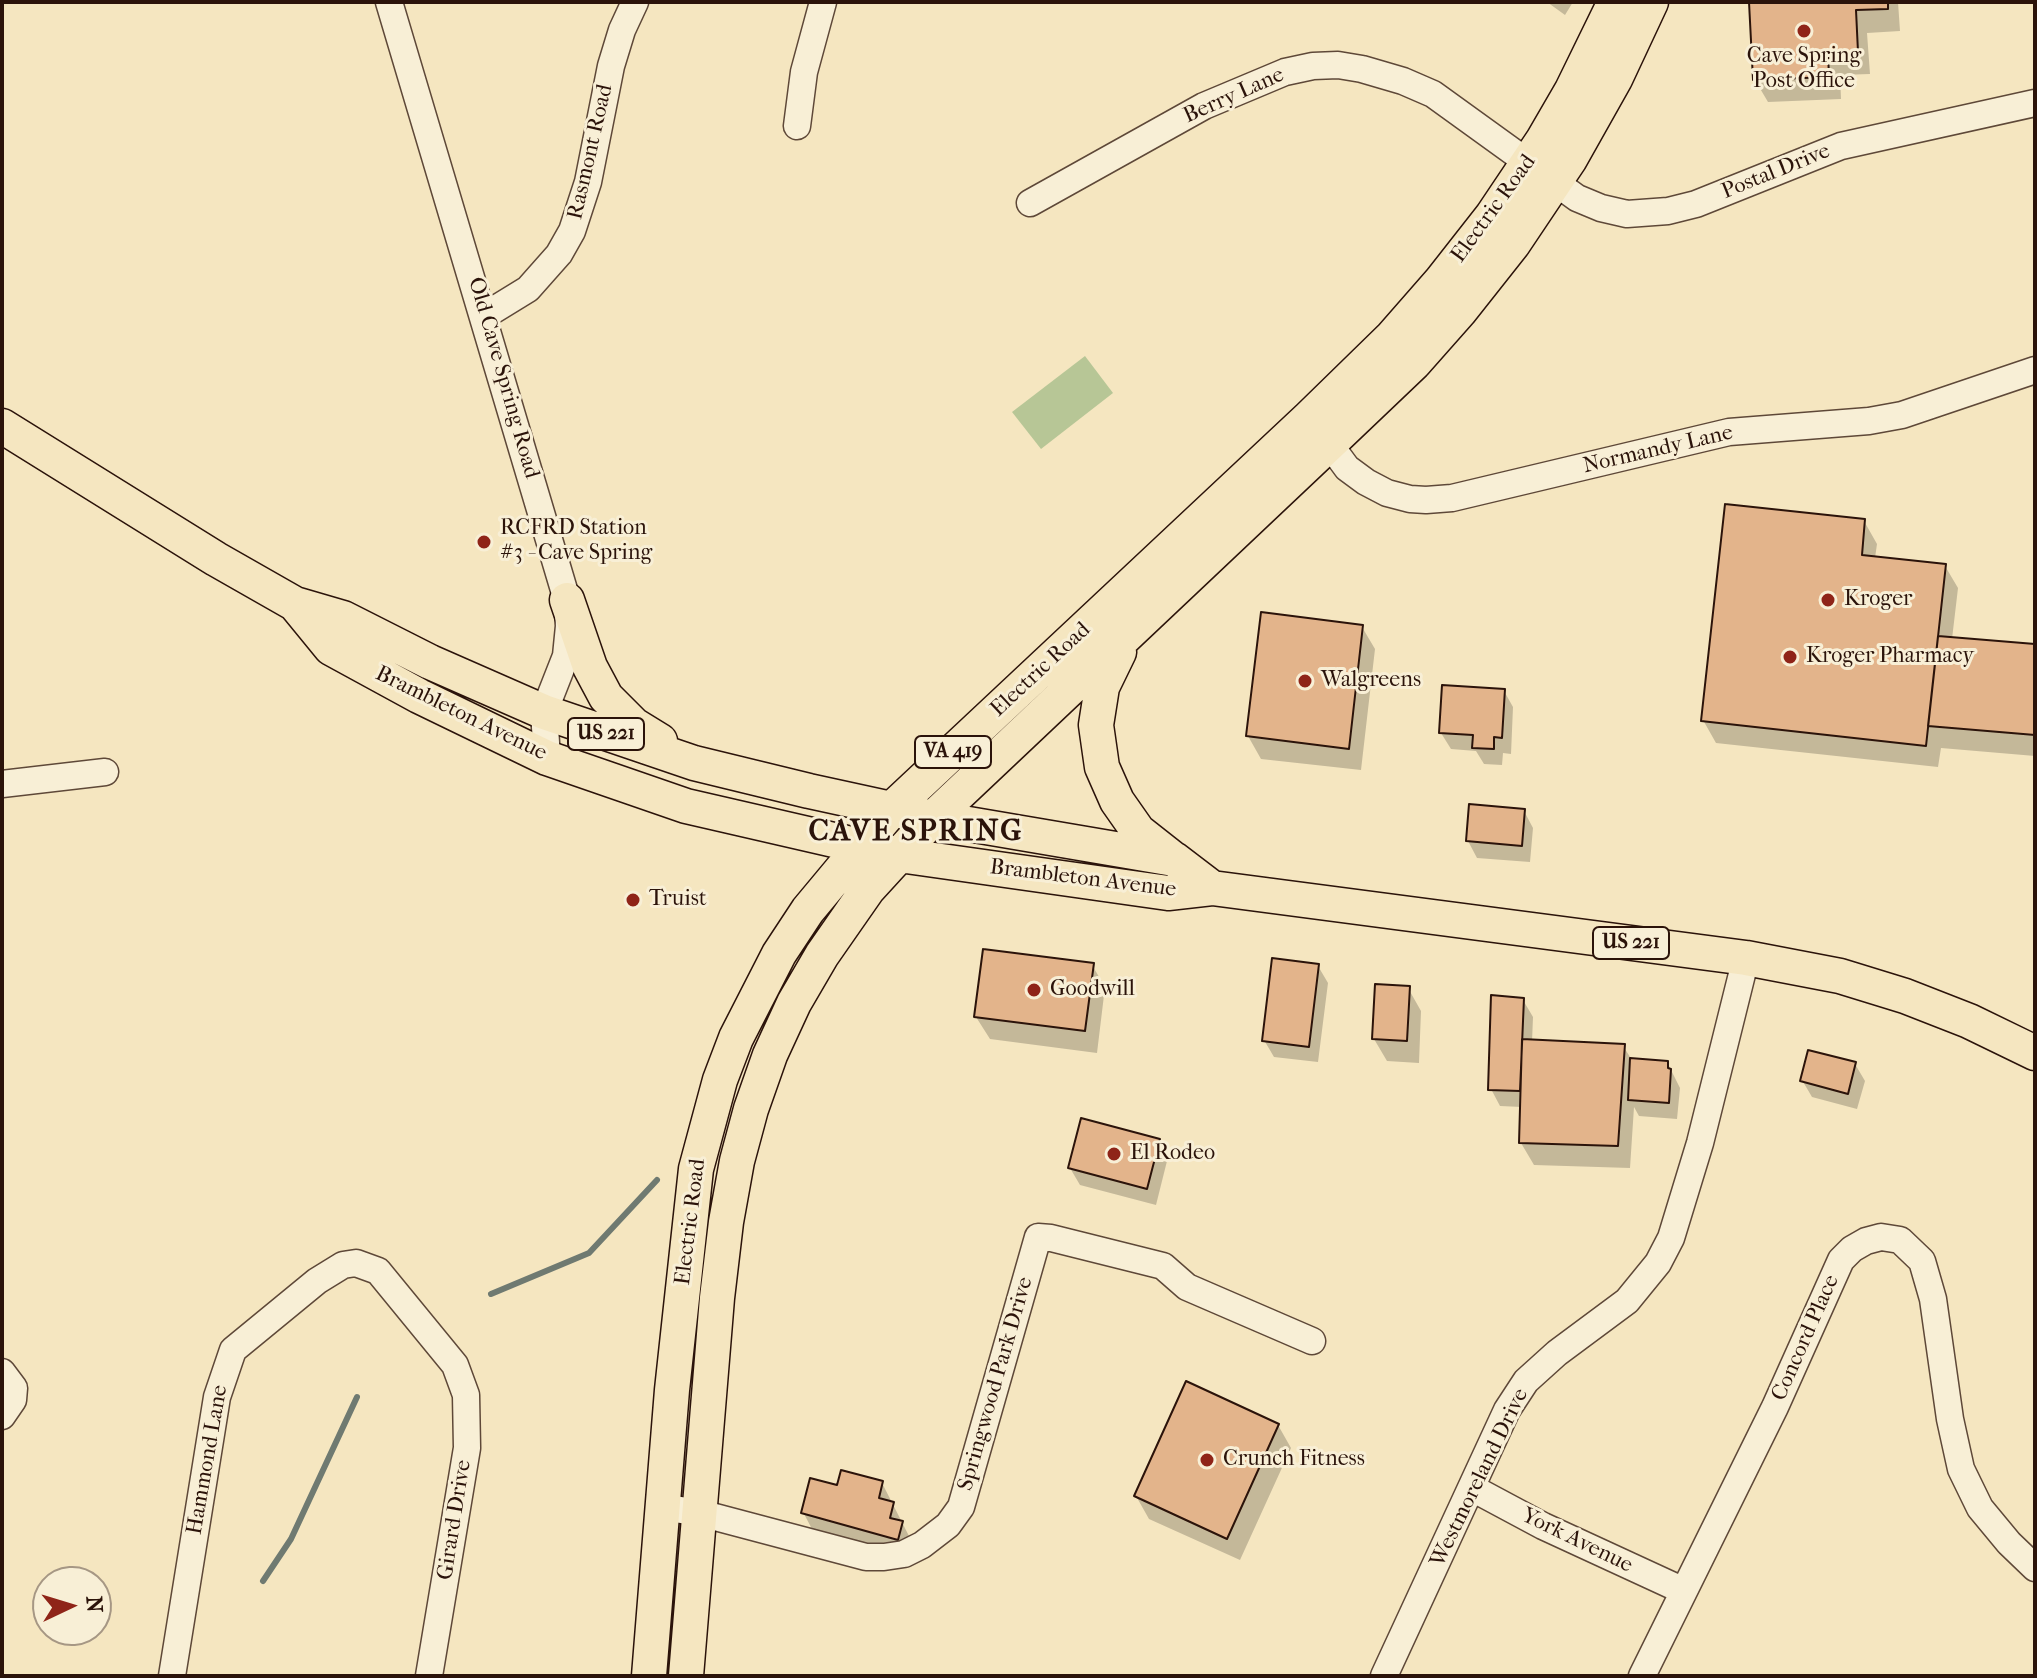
<!DOCTYPE html>
<html>
<head>
<meta charset="utf-8">
<style>
  body { margin:0 }
  #map { position:relative; width:2037px; height:1678px; overflow:hidden; background:#f5e6c0; font-family:"IM FELL French Canon",serif }
  canvas { display:block }
  .frame { position:absolute; inset:0; border:4px solid #2b130a; pointer-events:none }
  .north { position:absolute; left:32px; top:1566px; width:80px; height:80px; box-sizing:border-box; background:#f8efd6; border:2px solid #a69784; border-radius:50%; rotate:86deg; font-size:22px; font-weight:700; line-height:32px; text-align:center; color:#2b130a }
  .north::after { content:''; display:block; margin:auto; width:28px; height:36px; background:#8f2418; clip-path:polygon(50% 0,100% 100%,50% 72%,0 100%) }
</style>
</head>
<body>
<div id="map">
<canvas width="2037" height="1678"></canvas>
<div class="frame"></div>
<div class="north">N</div>
</div>
<script>
const ctx = document.querySelector('canvas').getContext('2d');
ctx.lineJoin = 'round';
function fillPath(path, color) {
  ctx.fillStyle = color;
  ctx.fill(path, 'evenodd');
}
function shape(rows) {
  const path = new Path2D();
  for (const r of rows) {
    path.moveTo(r[0], r[1]);
    for (let i = 2; i < r.length; i += 2) path.lineTo(r[i], r[i + 1]);
  }
  return path;
}
function strokePath(path, color, width, dash) {
  ctx.strokeStyle = color;
  ctx.lineWidth = width;
  ctx.lineCap = dash ? 'butt' : 'round';
  ctx.setLineDash(dash || []);
  ctx.stroke(path);
}
function drawText(font, color, halo, rows, align = 'center') {
  ctx.font = font + ' "IM FELL French Canon",serif';
  ctx.lineWidth = 6;
  ctx.setLineDash([]);
  ctx.textBaseline = 'middle';
  ctx.strokeStyle = halo;
  ctx.fillStyle = color;
  for (const [text, x, y, turn = 0] of rows) {
    ctx.save();
    ctx.translate(x, y);
    ctx.rotate((+turn || 0) * Math.PI / 180);
    ctx.textAlign = isNaN(turn) ? turn : align;
    if (halo) ctx.strokeText(text, 0, 0);
    ctx.fillText(text, 0, 0);
    ctx.restore();
  }
}
fillPath(shape([
  [1085,356,1113,393,1041,449,1012,412]
]), '#b7c696');
fillPath(shape([
  [1547,2,1573,2,1565,15],
  [1751,2,1898,2,1900,31,1867,33,1870,74,1840,75,1841,99,1768,102,1755,80],
  [1864,521,1877,544,1875,558,1945,566,1958,588,1952,639,2035,646,2035,756,1941,748,1938,767,1716,743,1703,720],
  [1362,627,1375,649,1361,770,1261,759,1248,736],
  [1504,691,1513,707,1511,754,1503,753,1502,765,1484,764,1476,751,1451,749,1441,733],
  [1524,811,1533,828,1530,862,1477,858,1468,841],
  [1092,965,1105,987,1097,1053,990,1039,976,1017],
  [1318,966,1328,983,1318,1062,1274,1057,1264,1040],
  [1408,988,1421,1011,1419,1063,1387,1061,1374,1039],
  [1523,1000,1533,1017,1532,1042,1623,1046,1632,1060,1667,1062,1680,1088,1677,1119,1639,1116,1634,1107,1630,1168,1534,1165,1521,1143,1522,1107,1500,1106,1491,1089],
  [1855,1064,1865,1081,1857,1109,1812,1097,1802,1080],
  [1158,1141,1168,1157,1156,1205,1080,1185,1070,1168],
  [1278,1425,1291,1448,1240,1560,1149,1519,1136,1496],
  [882,1483,911,1540,907,1556,812,1529,803,1512,838,1488]
]), '#0003');
strokePath(shape([
  [491,1294,589,1253,657,1180],
  [263,1581,291,1539,357,1397]
]), '#6f7a71', 6);
const building = shape([
  [1749,2,1888,2,1888,9,1856,10,1858,52,1828,53,1829,77,1753,80,1749,2],
  [1725,504,1865,519,1862,555,1946,564,1926,746,1701,721,1725,504],
  [1261,612,1363,625,1349,749,1246,736,1261,612],
  [1938,636,2035,644,2035,735,1928,726,1938,636],
  [1442,685,1505,689,1502,738,1494,737,1494,749,1472,748,1473,735,1439,733,1442,685],
  [1469,804,1525,809,1522,846,1466,841,1469,804],
  [983,949,1094,963,1085,1031,974,1017,983,949],
  [1272,958,1319,964,1309,1047,1262,1041,1272,958],
  [1375,984,1410,986,1407,1041,1372,1039,1375,984],
  [1491,995,1524,998,1520,1091,1488,1090,1491,995],
  [1522,1039,1625,1044,1618,1146,1519,1143,1522,1039],
  [1808,1050,1856,1062,1848,1094,1800,1081,1808,1050],
  [1630,1058,1668,1061,1668,1068,1671,1069,1669,1103,1628,1100,1630,1058],
  [1081,1118,1160,1139,1147,1189,1068,1168,1081,1118],
  [1186,1381,1279,1424,1227,1539,1134,1496,1186,1381],
  [841,1470,883,1481,879,1498,894,1502,890,1518,903,1521,898,1540,801,1513,810,1478,837,1485,841,1470]
]);
fillPath(building, '#e3b48b');
strokePath(building, '#2b130a', 2);
const minor = shape([
  [389,2,567,600,569,626,566,656,544,712,547,758],
  [797,126,804,72,823,2],
  [1030,203,1204,106,1285,72,1313,66,1338,65,1362,69,1403,81,1433,94,1577,198,1601,208,1627,214,1668,211,1696,204,1841,146,2035,103],
  [484,316,528,289,559,254,572,231,588,182,611,66,622,30,635,2],
  [1319,430,1347,468,1366,482,1387,493,1410,499,1426,500,1452,498,1729,432,1869,421,1902,415,2035,370],
  [2,784,105,772],
  [2,1372,14,1388,13,1400,2,1416],
  [1472,1488,1543,1526,1684,1591],
  [662,1507,700,1513,866,1557,884,1557,904,1554,922,1545,948,1525,961,1507,1038,1237,1051,1238,1163,1266,1187,1287,1312,1341],
  [172,1676,217,1397,233,1350,317,1281,343,1265,356,1263,378,1271,455,1365,466,1395,467,1448,429,1676],
  [1384,1676,1507,1410,1526,1381,1557,1353,1627,1301,1658,1263,1671,1238,1700,1143,1746,958],
  [1642,1676,1775,1407,1841,1260,1852,1249,1866,1241,1881,1237,1900,1240,1922,1261,1933,1299,1950,1419,1961,1469,1980,1508,2009,1543,2035,1568]
]);
const major = shape([
  [2,426,216,559,295,604,343,618,430,662,544,712,694,763,809,791,933,818,1174,859,1212,888],
  [567,600,590,667,606,697,634,725,660,741],
  [295,604,331,648,419,696,547,758,686,806,899,855,1168,893,1212,888,1746,958,1840,976,1905,996,1969,1021,2035,1053],
  [1119,652,1102,687,1096,725,1102,767,1117,801,1138,831,1171,857],
  [649,1676,672,1390,696,1169,720,1080,736,1038,779,954,808,910,893,808,1309,418,1392,337,1441,281,1492,216,1543,140,1572,90,1615,2],
  [686,1676,717,1298,726,1222,737,1161,751,1109,770,1055,794,1003,822,955,868,889,933,818,1329,444,1414,363,1460,311,1513,244,1570,159,1615,79,1651,2]
]);
strokePath(minor, '#5e4838', 29);
strokePath(major, '#2b130a', 37);
strokePath(minor, '#f8efd6', 26);
strokePath(major, '#f5e6c0', 34);
for (const [x, y, r, color] of [
  [1804,31,8,"#8f2418"],
  [484,542,8,"#8f2418"],
  [1828,600,8,"#8f2418"],
  [1790,657,8,"#8f2418"],
  [1305,681,8,"#8f2418"],
  [633,900,8,"#8f2418"],
  [1034,990,8,"#8f2418"],
  [1114,1154,8,"#8f2418"],
  [1207,1460,8,"#8f2418"]
]) {
  const dot = new Path2D();
  dot.arc(x, y, r, 0, 2 * Math.PI);
  ctx.fillStyle = color;
  ctx.fill(dot);
  strokePath(dot, '#f8efd6', 3);
}
for (const [x, y, w] of [
  [606,734,76],
  [953,752,76],
  [1631,943,76]
]) {
  const box = new Path2D();
  box.roundRect(x - w / 2, y - 16, w, 32, 6);
  ctx.fillStyle = '#f8efd6';
  ctx.fill(box);
  strokePath(box, '#2b130a', 2);
}
drawText('bold 20px', '#2b130a', null, [
  ["US 221",606,734],
  ["VA 419",953,752],
  ["US 221",1631,943]
]);
drawText('22px', '#2b130a', '#f8efd6', [
  ["Cave Spring",1804,57,"center"],
  ["Post Office",1804,82,"center"],
  ["RCFRD Station",500,529],
  ["#3 - Cave Spring",500,554],
  ["Kroger",1844,600],
  ["Kroger Pharmacy",1806,657],
  ["Walgreens",1321,681],
  ["Truist",649,900],
  ["Goodwill",1050,990],
  ["El Rodeo",1130,1154],
  ["Crunch Fitness",1223,1460]
], 'left');
drawText('22px', '#2b130a', '#f8efd6', [
  ["Berry Lane",1234,96,-24],
  ["Rasmont Road",591,152,-77],
  ["Postal Drive",1776,172,-22],
  ["Electric Road",1494,209,-54],
  ["Old Cave Spring Road",503,378,74],
  ["Normandy Lane",1658,450,-13],
  ["Electric Road",1041,670,-43],
  ["Brambleton Avenue",461,714,26],
  ["Brambleton Avenue",1083,879,7],
  ["Electric Road",691,1222,-83],
  ["Concord Place",1806,1338,-66],
  ["Springwood Park Drive",996,1384,-74],
  ["Hammond Lane",208,1460,-80],
  ["Westmoreland Drive",1480,1478,-64],
  ["Girard Drive",455,1520,-81],
  ["York Avenue",1577,1541,26]
]);
ctx.letterSpacing = '2px';
drawText('bold 30px', '#2b130a', '#f8efd6', [
  ["CAVE SPRING",916,833]
]);
ctx.letterSpacing = '0px';
</script>
</body>
</html>
